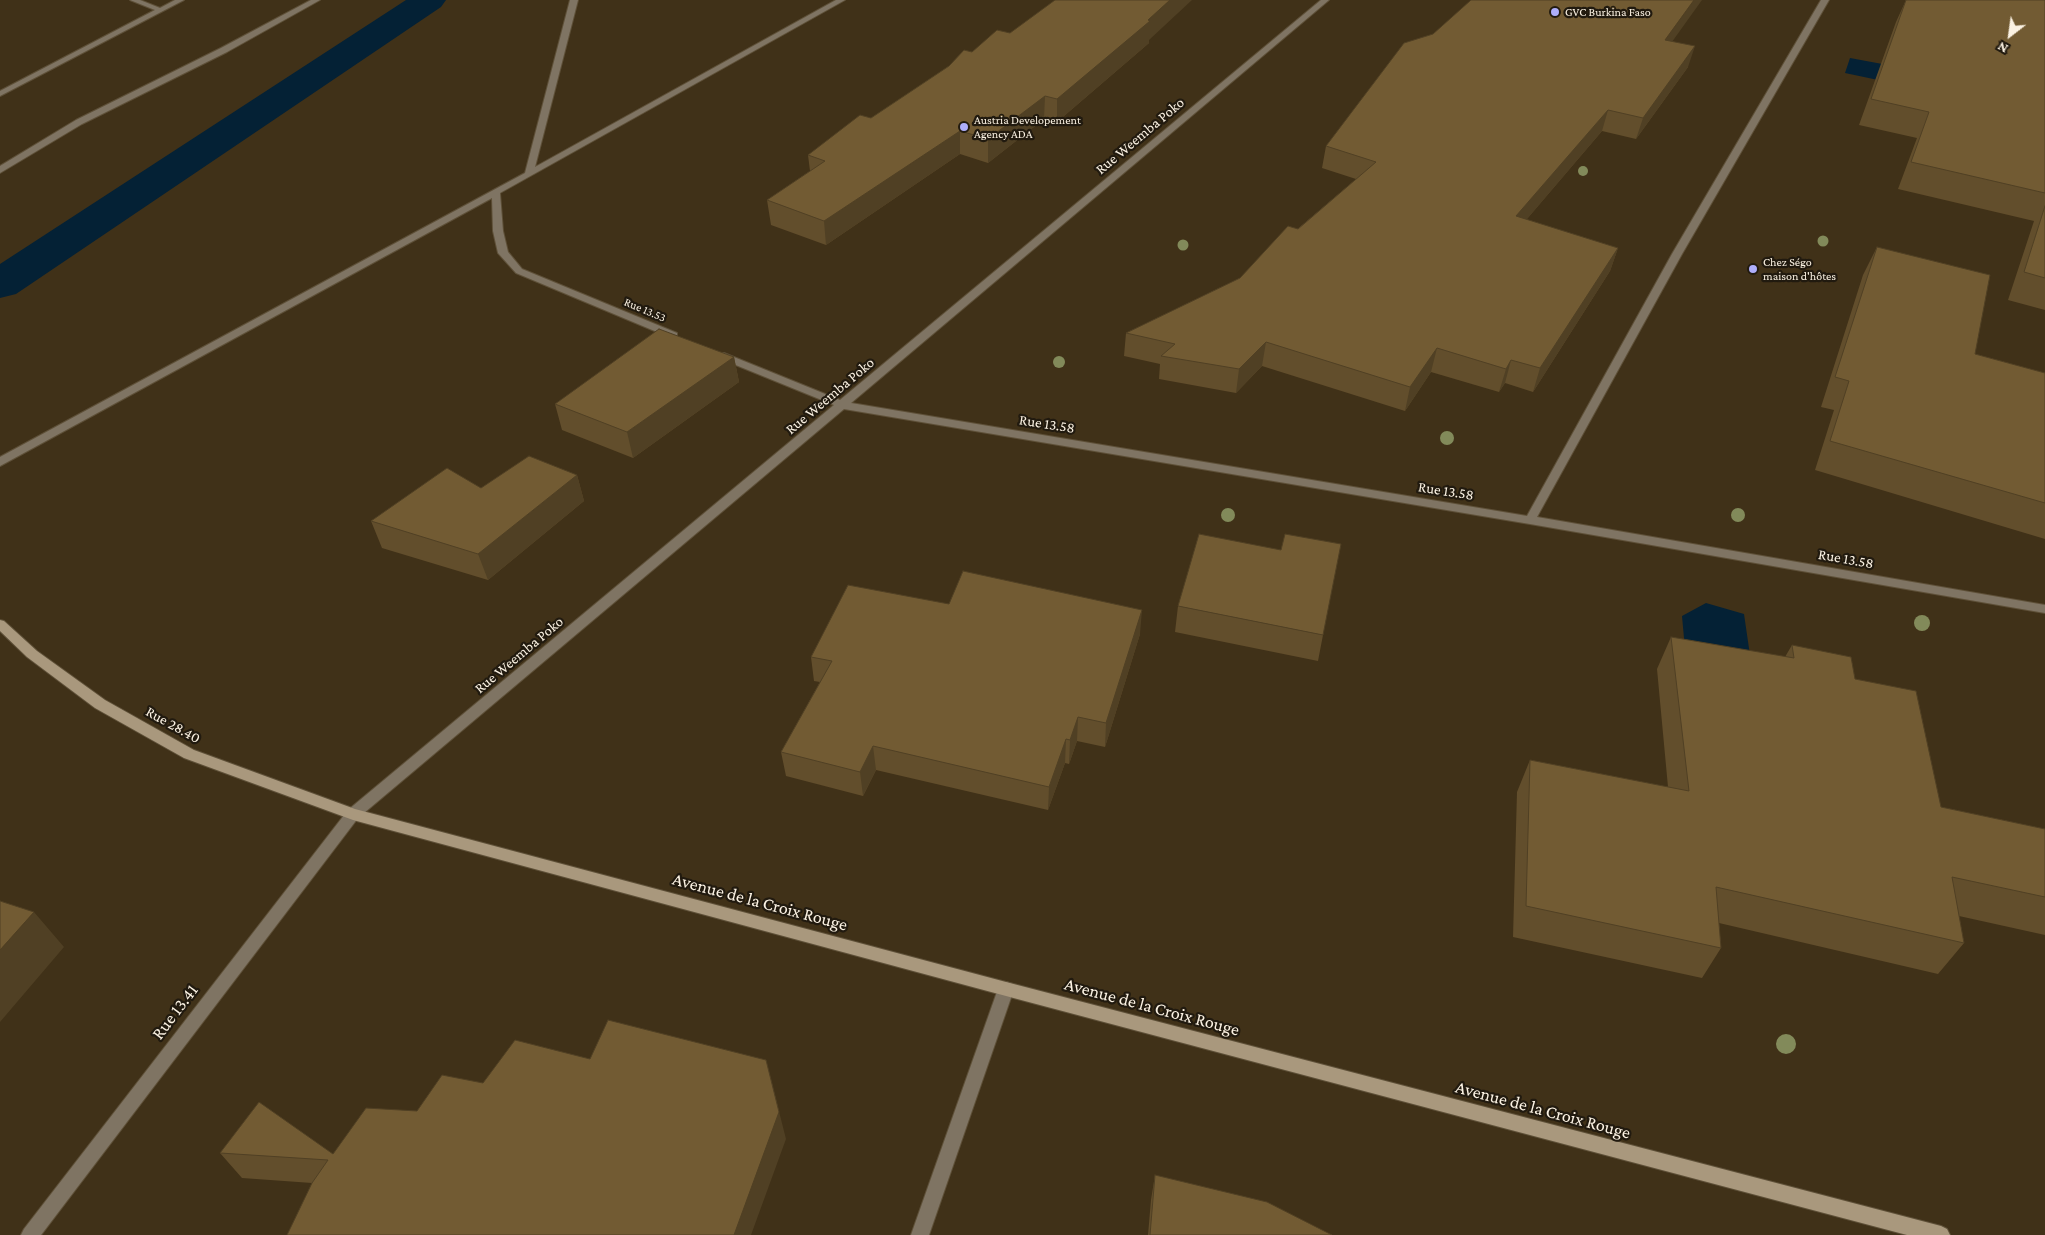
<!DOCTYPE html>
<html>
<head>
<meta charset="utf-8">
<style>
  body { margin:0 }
  #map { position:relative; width:2045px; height:1235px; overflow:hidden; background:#403118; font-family:"Crimson Pro",serif }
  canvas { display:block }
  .north { position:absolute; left:1985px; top:10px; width:50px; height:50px; -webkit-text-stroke:4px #211a0f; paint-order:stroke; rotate:210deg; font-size:14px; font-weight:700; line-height:20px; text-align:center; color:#fbf2e3 }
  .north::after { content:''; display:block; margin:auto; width:18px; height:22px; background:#fbf2e3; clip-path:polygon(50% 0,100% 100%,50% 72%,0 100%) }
</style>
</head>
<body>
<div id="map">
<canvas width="2045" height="1235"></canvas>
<div class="north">N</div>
</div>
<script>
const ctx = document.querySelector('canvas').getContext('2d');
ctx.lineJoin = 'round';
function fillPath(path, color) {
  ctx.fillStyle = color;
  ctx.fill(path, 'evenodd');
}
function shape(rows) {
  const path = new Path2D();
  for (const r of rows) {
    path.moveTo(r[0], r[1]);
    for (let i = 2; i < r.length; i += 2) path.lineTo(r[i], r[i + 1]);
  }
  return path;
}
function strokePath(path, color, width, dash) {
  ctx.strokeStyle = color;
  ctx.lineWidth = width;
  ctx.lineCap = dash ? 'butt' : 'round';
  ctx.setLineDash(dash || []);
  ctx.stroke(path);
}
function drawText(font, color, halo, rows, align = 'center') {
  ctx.font = font + ' "Crimson Pro",serif';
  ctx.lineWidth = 4.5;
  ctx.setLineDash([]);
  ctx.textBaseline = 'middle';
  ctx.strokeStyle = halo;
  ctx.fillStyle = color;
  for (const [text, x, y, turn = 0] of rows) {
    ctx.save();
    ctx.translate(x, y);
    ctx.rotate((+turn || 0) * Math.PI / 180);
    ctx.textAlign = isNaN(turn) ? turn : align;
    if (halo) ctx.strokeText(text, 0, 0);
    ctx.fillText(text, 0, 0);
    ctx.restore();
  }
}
fillPath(shape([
  [1850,58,1920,71,1916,88,1845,73],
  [1706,603,1744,614,1752,669,1685,649,1682,616]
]), '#042135');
fillPath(shape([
  [406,0,446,0,441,7,16,294,0,298,0,264,406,0]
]), '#042135');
const street = shape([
  [130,0,140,0,160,8,175,0,184,0,0,96,0,91,155,10,130,0],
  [311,0,320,0,227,52,82,124,0,173,0,166,76,120,221,48,311,0],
  [570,0,578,0,535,167,836,0,845,0,500,193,503,231,508,252,522,269,677,333,677,337,669,337,516,273,498,253,493,231,492,198,0,466,0,457,525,173,570,0],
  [1321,0,1329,0,851,403,1527,516,1672,254,1821,0,1829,0,1682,254,1537,517,2045,605,2045,613,1530,524,844,409,358,818,41,1235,21,1235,24,1229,348,810,834,405,716,357,716,353,724,353,840,400,1321,0],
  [1006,982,1012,984,1014,989,929,1235,911,1235,998,989,1000,984,1006,982]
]);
const secondary = shape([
  [0,620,4,621,37,651,105,700,194,750,355,809,1006,982,1941,1226,1947,1229,1950,1235,1907,1235,1006,996,353,820,184,758,95,708,27,657,0,631,0,620]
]);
strokePath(street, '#5e5038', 2);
strokePath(secondary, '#5e5038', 2);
fillPath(street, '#7f7463');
fillPath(secondary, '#a9987d');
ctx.fillStyle = '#828a5a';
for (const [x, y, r] of [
  [1583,171,5],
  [1823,241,5.5],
  [1183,245,5.5],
  [1059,362,6],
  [1447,438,7],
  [1228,515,7],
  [1738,515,7],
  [1922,623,8],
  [1786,1044,10]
]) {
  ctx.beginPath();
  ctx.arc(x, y, r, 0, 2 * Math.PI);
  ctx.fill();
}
fillPath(shape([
  [1906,0,2045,0,2045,310,2008,300,2034,221,1898,189,1917,138,1859,125,1896,22],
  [1010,33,1149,40,1149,43,1057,122,1044,119,988,163,960,154,826,245,771,225,767,200,810,171,808,155,871,118,949,66,972,52],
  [1672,42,1688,67,1636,139,1602,131,1526,220,1618,248,1610,271,1533,392,1505,383,1499,392,1431,372,1405,411,1262,366,1236,393,1159,379,1160,364,1124,356,1126,333,1240,278,1356,179,1322,168,1326,146],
  [1877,247,1975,354,2045,373,2045,539,1815,470,1834,410,1821,407,1863,275],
  [734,357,739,382,633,458,562,430,555,404],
  [577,475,584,501,488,580,382,548,371,521,481,488],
  [949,604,1140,634,1105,747,1077,741,1069,764,1065,763,1048,810,876,770,863,796,786,776,781,752,820,682,814,681,811,657],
  [1178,606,1323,635,1318,661,1175,632],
  [1671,637,1785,657,1792,645,1855,679,1941,807,2045,829,2045,935,1959,916,1964,943,1938,974,1719,923,1721,948,1702,978,1513,937,1517,792,1530,760,1668,787,1657,669],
  [483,1083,786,1139,312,1183,242,1178,220,1153,333,1154,417,1111],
  [1155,1175,1332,1235,1148,1235,1151,1200]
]), '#624e2c');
fillPath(shape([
  [1170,0,1192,0,1149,40,1149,43,1057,122,1057,99],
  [1694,0,1702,0,1659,60,1665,40],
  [1695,46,1688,67,1636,139,1643,118],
  [1045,96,1044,119,988,163,988,139],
  [1608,110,1602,131,1510,239,1516,216],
  [960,131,960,154,826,245,824,221],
  [1618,248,1610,271,1533,392,1540,368],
  [1266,342,1262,366,1236,393,1239,369],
  [1437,348,1431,372,1405,411,1410,387],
  [734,357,739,382,633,458,627,432],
  [1511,360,1505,383,1499,392,1506,369],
  [577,475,584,501,488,580,478,554],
  [1142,610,1140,634,1105,747,1106,723],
  [1078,717,1077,741,1069,764,1070,740],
  [1066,739,1065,763,1048,810,1049,787],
  [873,746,876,770,863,796,860,772],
  [34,912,64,947,0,1022,0,950],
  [766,1060,786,1139,751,1235,734,1235]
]), '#504024');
const building = shape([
  [1055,0,1170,0,1148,20,1150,21,1057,99,1045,96,988,139,960,131,824,221,767,200,825,161,808,155,860,115,871,118,949,66,964,50,972,52,997,30,1010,33,1055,0],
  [1471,0,1694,0,1665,40,1695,46,1643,118,1608,110,1516,216,1618,248,1540,368,1511,360,1506,369,1437,348,1410,387,1266,342,1239,369,1161,356,1175,344,1126,333,1240,278,1288,226,1298,229,1376,162,1326,146,1404,43,1433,34,1471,0],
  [1906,0,2045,0,2045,193,1911,162,1929,112,1871,99,1906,0],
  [2045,206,2045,278,2024,272,2045,206],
  [1877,247,1990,275,1975,354,2045,373,2045,503,1830,441,1849,381,1835,377,1877,247],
  [659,329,734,357,627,432,555,404,659,329],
  [529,456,577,475,478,554,371,521,447,468,481,488,529,456],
  [1199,534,1281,550,1285,534,1341,544,1323,635,1178,606,1199,534],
  [963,571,1142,610,1106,723,1078,717,1070,740,1066,739,1049,787,873,746,860,772,781,752,832,661,811,657,848,585,949,604,963,571],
  [1671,637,1794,658,1792,645,1851,657,1855,679,1916,691,1941,807,2045,829,2045,897,1952,877,1964,943,1716,887,1721,948,1526,906,1530,760,1689,791,1671,637],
  [0,901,34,912,0,950,0,901],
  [608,1020,766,1060,779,1112,734,1235,287,1235,312,1183,328,1160,220,1153,259,1102,333,1154,366,1108,417,1111,442,1075,483,1083,515,1040,590,1059,608,1020],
  [1155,1175,1267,1202,1332,1235,1150,1235,1155,1175]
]);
fillPath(building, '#725b33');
strokePath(building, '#504024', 1);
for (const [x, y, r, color] of [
  [1555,12,5,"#aeaefb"],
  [964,127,5,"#aeaefb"],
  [1753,269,5,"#aeaefb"]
]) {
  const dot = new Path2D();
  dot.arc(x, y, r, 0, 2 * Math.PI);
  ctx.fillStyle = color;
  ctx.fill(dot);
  strokePath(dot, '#211a0f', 2);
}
drawText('12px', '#fbf2e3', '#211a0f', [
  ["GVC Burkina Faso",1565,12],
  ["Austria Developement",974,120],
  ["Agency ADA",974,134],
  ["Chez Ségo",1763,262],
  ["maison d'hôtes",1763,276]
], 'left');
drawText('12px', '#fbf2e3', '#211a0f', [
  ["Rue 13.53",645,310,23]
]);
drawText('15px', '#fbf2e3', '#211a0f', [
  ["Rue Weemba Poko",1140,136,-40],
  ["Rue Weemba Poko",830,396,-40],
  ["Rue 13.58",1047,424,9],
  ["Rue 13.58",1446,491,9],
  ["Rue 13.58",1846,559,10],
  ["Rue Weemba Poko",519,655,-40],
  ["Rue 28.40",173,725,29]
]);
drawText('18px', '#fbf2e3', '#211a0f', [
  ["Avenue de la Croix Rouge",760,902,15],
  ["Avenue de la Croix Rouge",1152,1007,15],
  ["Rue 13.41",175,1012,-53],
  ["Avenue de la Croix Rouge",1543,1110,15]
]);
</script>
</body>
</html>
